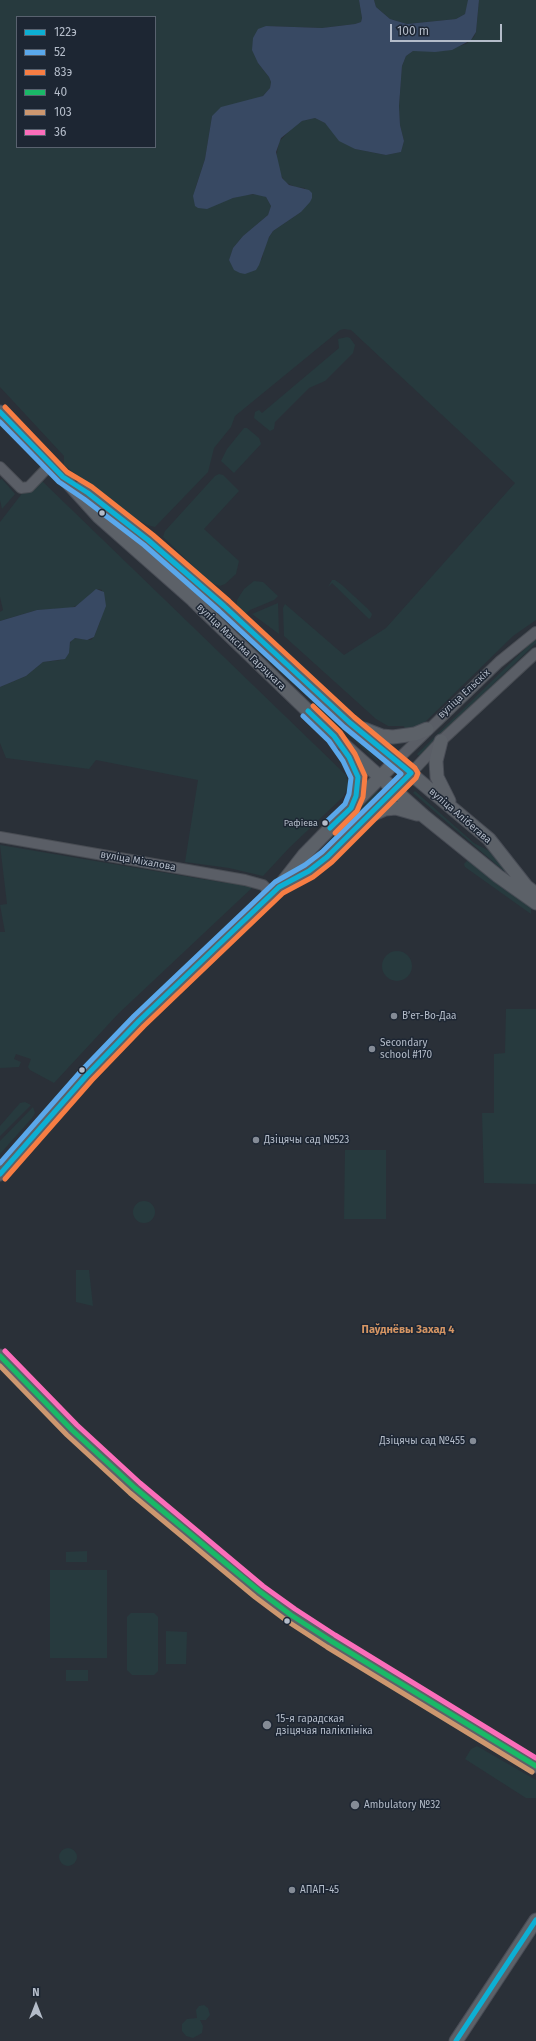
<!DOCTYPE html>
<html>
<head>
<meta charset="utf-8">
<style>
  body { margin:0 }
  #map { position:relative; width:536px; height:2041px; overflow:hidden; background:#2a3038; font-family:"Fira Sans",sans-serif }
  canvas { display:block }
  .legend { position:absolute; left:16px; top:16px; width:140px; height:132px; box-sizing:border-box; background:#1d2633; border:1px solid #59626f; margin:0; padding:5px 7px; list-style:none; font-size:12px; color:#b4bcc9 }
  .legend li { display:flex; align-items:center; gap:8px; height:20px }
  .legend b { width:20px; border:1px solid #59626f }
  .north { position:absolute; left:16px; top:1985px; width:40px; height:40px; -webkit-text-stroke:3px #1d2633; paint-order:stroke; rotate:0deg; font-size:11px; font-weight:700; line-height:16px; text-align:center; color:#b4bcc9 }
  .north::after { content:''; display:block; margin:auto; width:14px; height:18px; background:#b4bcc9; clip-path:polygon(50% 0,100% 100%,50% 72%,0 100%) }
  .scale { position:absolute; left:390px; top:24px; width:112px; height:18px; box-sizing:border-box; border:2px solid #b4bcc9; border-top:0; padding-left:5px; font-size:12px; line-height:14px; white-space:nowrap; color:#b4bcc9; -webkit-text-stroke:3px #1d2633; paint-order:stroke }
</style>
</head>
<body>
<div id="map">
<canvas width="536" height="2041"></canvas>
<ul class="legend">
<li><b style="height:5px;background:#0dafd3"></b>122э</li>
<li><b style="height:5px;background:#5aa8eb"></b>52</li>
<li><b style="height:5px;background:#f77d43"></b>83э</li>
<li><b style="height:5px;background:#1ab867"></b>40</li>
<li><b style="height:5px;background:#cd976f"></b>103</li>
<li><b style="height:5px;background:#fb6dba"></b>36</li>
</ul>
<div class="north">N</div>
<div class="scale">100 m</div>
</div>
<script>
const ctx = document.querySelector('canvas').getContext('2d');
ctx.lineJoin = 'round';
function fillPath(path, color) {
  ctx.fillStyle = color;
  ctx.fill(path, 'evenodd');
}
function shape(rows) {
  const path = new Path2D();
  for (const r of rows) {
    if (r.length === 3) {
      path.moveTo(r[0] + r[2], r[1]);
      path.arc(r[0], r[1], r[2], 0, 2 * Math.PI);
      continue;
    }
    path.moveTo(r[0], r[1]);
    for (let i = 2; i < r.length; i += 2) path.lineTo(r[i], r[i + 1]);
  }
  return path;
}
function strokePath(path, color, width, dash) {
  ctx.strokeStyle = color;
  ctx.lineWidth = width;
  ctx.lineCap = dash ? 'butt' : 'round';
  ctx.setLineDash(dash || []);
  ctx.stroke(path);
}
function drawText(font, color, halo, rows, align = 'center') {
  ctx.font = font + ' "Fira Sans",sans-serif';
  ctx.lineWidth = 3;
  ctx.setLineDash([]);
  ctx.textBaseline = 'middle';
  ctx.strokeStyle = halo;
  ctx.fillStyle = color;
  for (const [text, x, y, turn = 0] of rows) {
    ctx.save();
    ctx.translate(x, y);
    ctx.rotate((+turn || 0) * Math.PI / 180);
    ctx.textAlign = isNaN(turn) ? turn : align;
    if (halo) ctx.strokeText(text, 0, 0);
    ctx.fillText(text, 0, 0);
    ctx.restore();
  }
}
fillPath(shape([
  [0,0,359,0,362,18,361,22,355,24,322,28,266,26,258,63,269,77,271,82,270,88,263,96,212,116,205,159,196,186,194,201,223,201,243,195,260,194,266,197,271,206,268,215,243,236,233,248,229,260,235,270,262,259,265,244,273,231,301,212,305,188,295,187,285,182,279,172,276,158,279,142,292,128,302,121,315,118,325,123,355,149,386,155,401,152,404,141,400,125,399,106,402,66,406,56,413,51,444,51,466,44,474,37,476,32,479,0,536,0,536,620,513,636,421,726,405,731,404,726,388,726,376,719,284,636,283,608,285,604,344,655,386,628,515,483,351,330,344,329,340,330,235,416,231,427,214,448,208,472,155,527,147,525,125,512,64,465,64,456,0,387],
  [17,17,155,17,155,147,17,147],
  [374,0,468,0,468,5,465,14,456,19,407,24,390,19,376,7],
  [347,337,350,338,355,345,353,353,325,381,309,388,275,422,274,429,270,431,254,418,255,412,259,410,262,413,339,348,338,339],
  [244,428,247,428,259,438,261,444,234,473,221,461,227,449],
  [219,474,223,475,239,491,204,529,239,561,236,574,225,584,220,586,211,583,163,537,165,531,215,476],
  [2,479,15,494,2,509,0,500,0,480],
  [41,480,346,775,349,786,343,797,289,848,263,876,229,868,185,862,198,780,96,760,89,769,6,758,0,743,0,687,26,676,43,662,61,660,69,653,69,646,72,639,75,638,91,640,94,637,100,622,102,590,99,589,94,591,80,604,71,608,37,610,0,621,0,612,3,610,0,597,0,522,24,491],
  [332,580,335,580,342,585,368,609,372,614,371,617,369,619,332,583,328,587],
  [254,581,263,582,278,596,274,600,250,610,244,616,237,605,237,600,244,589],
  [278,603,279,634,252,614],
  [239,631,378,760,377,761,237,632],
  [536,638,536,643,419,756,417,754],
  [377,791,379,792,313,859,311,860],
  [415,791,474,843,489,851,512,878,413,793],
  [0,845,226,883,232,881,254,886,118,1014,54,1083,30,1070,28,1067,31,1059,16,1054,14,1059,21,1062,19,1067,0,1068,0,932,5,932,0,905,7,904],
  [468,860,531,906,531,914,465,867,464,864],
  [397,966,15],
  [506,1009,536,1009,536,1184,484,1183,482,1113,494,1113,494,1054,505,1053],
  [25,1102,31,1105,0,1136,0,1126,20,1103],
  [33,1107,35,1113,32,1118,0,1154,0,1141],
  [345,1150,386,1150,386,1219,344,1219],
  [144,1212,11],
  [76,1270,89,1270,93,1306,76,1302],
  [87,1551,87,1562,66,1562,66,1552],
  [50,1570,107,1570,107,1658,50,1658],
  [131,1613,154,1613,158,1617,158,1671,154,1675,132,1675,127,1670,127,1617],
  [166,1631,187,1632,186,1664,166,1664],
  [66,1670,88,1670,88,1681,66,1681],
  [477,1746,536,1780,536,1798,526,1798,465,1759,471,1749],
  [68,1857,9],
  [204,2005,208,2008,210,2015,206,2020,200,2020,203,2026,202,2033,193,2038,186,2036,182,2031,182,2024,187,2019,197,2018,196,2010,199,2006]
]), '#273a3e');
fillPath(shape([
  [359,0,374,0,376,7,390,19,407,24,456,19,465,14,468,0,479,0,476,32,471,40,452,50,435,52,413,51,406,56,402,66,399,106,400,125,404,141,401,152,386,155,355,149,339,141,325,123,315,118,302,121,281,138,276,152,282,178,289,185,309,190,312,193,312,198,310,202,301,212,273,231,269,237,259,265,256,270,245,274,240,273,234,270,229,260,233,248,243,236,268,215,271,206,266,197,253,194,233,198,207,209,198,208,195,206,193,196,205,159,212,116,221,107,263,96,270,88,271,82,269,77,258,63,252,50,253,38,258,29,266,26,322,28,355,24,361,22,362,18],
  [96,589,104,592,106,606,94,637,87,640,75,638,70,642,69,653,65,659,43,662,26,676,0,687,0,621,37,610,75,607]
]), '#384963');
const minor = shape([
  [0,467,21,488,29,487,51,464],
  [396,761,499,662,536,632],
  [411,773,441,741,536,653],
  [0,837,245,880,263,885,272,894]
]);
const major = shape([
  [0,412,51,464,99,517,193,600,334,736,425,817,498,876,536,903],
  [80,488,148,540,224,606,349,722,489,839,526,886,536,894],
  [364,729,382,736,393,737,415,734,427,729],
  [441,741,436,761,437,777,449,801],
  [346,752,356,769,358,777,358,788,353,803],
  [371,815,385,809,396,808,417,814],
  [282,885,317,865,411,773],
  [0,1174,87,1075,139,1021,279,887,304,855,396,761],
  [0,1356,72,1430,135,1488,259,1591,291,1615,331,1641,536,1766],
  [456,2041,536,1920]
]);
strokePath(minor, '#484c53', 12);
strokePath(major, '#484c55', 15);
strokePath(minor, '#5a5e66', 10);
strokePath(major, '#5c6168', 13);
strokePath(shape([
  [0,412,63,477,88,493,148,540,224,606,349,722,411,773,327,857,309,871,279,887,139,1021,87,1075,0,1174],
  [308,711,334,736,349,757,358,777,356,796,351,808,330,828],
  [456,2041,536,1920]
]), '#0dafd3', 5);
strokePath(shape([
  [0,422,59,482,84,499,144,545,219,611,344,727,401,774,322,852,305,865,275,882,134,1016,82,1070,0,1163],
  [303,716,329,741,343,761,351,778,349,794,345,804,325,823]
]), '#5aa8eb', 5);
strokePath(shape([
  [5,407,67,472,92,487,153,535,229,601,354,717,415,768,418,773,416,778,332,862,313,877,283,893,144,1026,92,1080,5,1179],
  [313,706,340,732,355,754,365,776,363,797,357,811,335,833]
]), '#f77d43', 5);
strokePath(shape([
  [0,1356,72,1430,135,1488,259,1591,291,1615,331,1641,536,1766]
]), '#1ab867', 5);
strokePath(shape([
  [0,1366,67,1435,130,1493,255,1597,287,1621,327,1647,532,1772]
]), '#cd976f', 5);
strokePath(shape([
  [5,1351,77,1425,140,1483,263,1586,295,1609,335,1635,536,1758]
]), '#fb6dba', 5);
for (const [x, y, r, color] of [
  [102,513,3.5,"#b4bcc9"],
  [325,823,3.5,"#b4bcc9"],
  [394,1016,4,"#848b96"],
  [372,1049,4,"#848b96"],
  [82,1070,3.5,"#b4bcc9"],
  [256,1140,4,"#848b96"],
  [473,1441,4,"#848b96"],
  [287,1621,3.5,"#b4bcc9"],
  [267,1725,5,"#848b96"],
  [355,1805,5,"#848b96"],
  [292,1890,4,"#848b96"]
]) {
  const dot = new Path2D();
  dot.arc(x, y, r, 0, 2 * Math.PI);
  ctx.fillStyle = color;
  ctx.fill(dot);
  strokePath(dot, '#1d2633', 1.5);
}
drawText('9px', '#b4bcc9', '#1d2633', [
  ["Рафіева",318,823]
], 'right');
drawText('10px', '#b4bcc9', '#1d2633', [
  ["вуліца Максіма Гарэцкага",241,647,44],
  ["вуліца Ельскіх",464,694,-43],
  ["вуліца Алібегава",460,816,41],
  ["вуліца Міхалова",138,861,10]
]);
drawText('10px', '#b4bcc9', '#1d2633', [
  ["Вʼет-Во-Даа",402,1016],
  ["Secondary",380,1043],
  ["school #170",380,1055],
  ["Дзіцячы сад №523",264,1140],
  ["Дзіцячы сад №455",465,1441,"right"],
  ["15-я гарадская",276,1719],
  ["дзіцячая паліклініка",276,1731],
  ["Ambulatory №32",364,1805],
  ["АПАП-45",300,1890]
], 'left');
drawText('bold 11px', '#d59563', '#1d2633', [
  ["Паўднёвы Захад 4",408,1330]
]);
</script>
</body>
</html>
